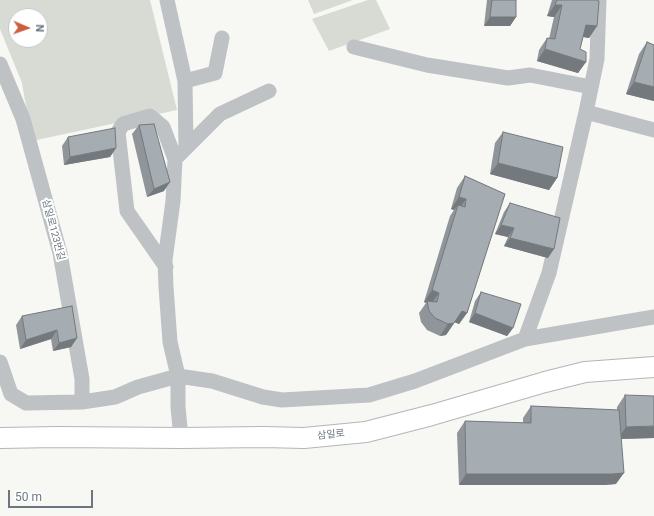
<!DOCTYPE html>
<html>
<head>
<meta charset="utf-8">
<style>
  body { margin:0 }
  #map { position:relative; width:654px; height:516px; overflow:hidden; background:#f7f7f4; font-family:Roboto,sans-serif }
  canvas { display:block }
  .north { position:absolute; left:8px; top:8px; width:40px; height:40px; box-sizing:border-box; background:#fff; border:1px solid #c3c9cd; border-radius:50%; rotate:92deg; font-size:11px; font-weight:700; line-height:16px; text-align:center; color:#6a7781 }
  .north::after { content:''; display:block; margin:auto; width:14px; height:18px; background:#cc5e3f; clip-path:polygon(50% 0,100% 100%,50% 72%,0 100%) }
  .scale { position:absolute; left:8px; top:490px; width:85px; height:18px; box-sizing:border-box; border:2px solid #6a7781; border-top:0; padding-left:5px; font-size:12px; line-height:14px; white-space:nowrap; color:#6a7781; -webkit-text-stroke:3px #fff; paint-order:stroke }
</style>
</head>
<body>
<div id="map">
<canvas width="654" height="516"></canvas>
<div class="north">N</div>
<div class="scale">50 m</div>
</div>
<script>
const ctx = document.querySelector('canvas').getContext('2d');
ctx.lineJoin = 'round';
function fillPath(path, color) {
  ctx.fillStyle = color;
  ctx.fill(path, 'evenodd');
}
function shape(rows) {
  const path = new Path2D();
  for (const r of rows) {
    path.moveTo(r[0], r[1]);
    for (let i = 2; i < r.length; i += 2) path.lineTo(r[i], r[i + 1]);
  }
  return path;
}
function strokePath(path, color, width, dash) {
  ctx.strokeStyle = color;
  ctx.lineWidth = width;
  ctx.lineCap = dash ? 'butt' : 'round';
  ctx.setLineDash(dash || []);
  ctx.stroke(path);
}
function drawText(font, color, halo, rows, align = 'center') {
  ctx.font = font + ' Roboto,"Noto Sans KR",sans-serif';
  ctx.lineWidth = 4;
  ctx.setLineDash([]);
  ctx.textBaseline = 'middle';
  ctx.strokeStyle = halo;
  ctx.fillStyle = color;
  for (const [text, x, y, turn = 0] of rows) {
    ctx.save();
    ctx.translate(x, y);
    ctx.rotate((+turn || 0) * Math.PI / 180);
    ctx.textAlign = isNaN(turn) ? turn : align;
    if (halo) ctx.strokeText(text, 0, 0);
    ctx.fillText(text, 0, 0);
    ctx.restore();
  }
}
fillPath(shape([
  [0,0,150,0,177,110,32,141,22,83,0,29],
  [16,16,40,16,40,40,16,40],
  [308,0,353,0,314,14],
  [368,0,376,0,390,29,329,51,312,19]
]), '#d7dbd4');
const major = shape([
  [0,438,58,437,181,438,264,437,304,438,366,432,432,415,545,382,585,372,654,367]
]);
strokePath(major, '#b2b6b9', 22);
strokePath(shape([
  [167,0,185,81],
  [354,47,427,65,508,78,530,75,591,87],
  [0,64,23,119,60,253,82,379,82,402],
  [586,112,654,130],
  [186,148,185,81,215,73,222,38],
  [166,267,127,211,118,132,123,124,150,116,163,127,175,159],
  [525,339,654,317],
  [0,362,11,394,26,403,82,402,115,397,138,387,178,376,212,381,263,397,282,400,369,395,415,381,525,339,549,273,586,112,597,59,599,0],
  [181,438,178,407,178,376,170,342,166,287,165,260,173,201,175,159,220,114,269,91]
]), '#bec2c5', 15);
strokePath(major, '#fff', 20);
fillPath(shape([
  [487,0,516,0,516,17,510,26,484,26],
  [552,0,597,0,597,26,589,38,583,37,580,49,586,62,578,73,537,61,539,50,547,38,549,39,554,17,547,16],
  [647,42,654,45,654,101,626,94,639,54],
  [139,125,164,191,147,197,132,134],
  [503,132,557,178,549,190,490,174,495,143],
  [68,137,116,148,110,157,64,165,62,146],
  [465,176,505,194,467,313,459,324,455,322,446,335,440,336,427,330,421,322,419,313,426,303,424,302,450,216,454,210,451,209,457,188],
  [510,203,548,258,504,246,508,237,495,234,504,212],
  [481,292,513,328,507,336,469,322,475,301],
  [22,316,77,338,71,347,53,351,51,339,20,349,16,325],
  [625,395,654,438,621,439,616,484,604,485,459,485,457,433,465,421,523,423,523,418,531,406,617,410,617,407]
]), '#8f9599');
fillPath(shape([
  [555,5,562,5,554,17,547,16],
  [490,17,516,17,510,26,484,26],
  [586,25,597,26,589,38,578,36],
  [545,49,586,62,578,73,537,61],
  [634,82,654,87,654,101,626,94],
  [116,148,110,157,64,165,70,157],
  [498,163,557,178,549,190,490,174],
  [170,182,164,191,147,197,154,189],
  [459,197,466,199,458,210,458,205,454,210,451,209],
  [501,225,514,228,508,237,495,234],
  [510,238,554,249,548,258,504,246],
  [432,290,439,293,431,304,427,301,426,303,424,302],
  [462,311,467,313,459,324,454,322],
  [475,313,513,328,507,336,469,322],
  [454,323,446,335,440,336,448,324],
  [57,330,51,339,20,349,26,340],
  [77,338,71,347,53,351,59,343],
  [654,426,654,438,618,439,626,427],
  [624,473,616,484,604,485,459,485,466,474]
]), '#74797d');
const building = shape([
  [492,0,516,0,516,17,490,17,492,0],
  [557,0,597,0,599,1,597,26,586,25,580,49,586,52,586,62,545,49,547,38,555,39,562,5,555,5,557,0],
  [647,42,654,45,654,87,634,82,647,42],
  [154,124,170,182,154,189,139,125,154,124],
  [115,128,116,148,70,157,68,137,115,128],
  [503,132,563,147,557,178,498,163,503,132],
  [465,176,505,194,467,313,462,311,454,323,448,324,435,318,429,311,427,301,437,302,439,293,432,290,458,205,465,207,466,199,459,197,465,176],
  [510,203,560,218,554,249,510,238,514,228,501,225,510,203],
  [481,292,521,304,513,328,475,313,481,292],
  [72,306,77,338,59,343,57,330,26,340,22,316,72,306],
  [625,395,654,396,654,426,626,427,625,395],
  [531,406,619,410,624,473,612,474,466,474,465,421,531,423,531,406]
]);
fillPath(building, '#a6adb2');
strokePath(building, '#74797d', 1);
drawText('10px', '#6a7781', '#fff', [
  ["삼일로123번길",53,230,75],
  ["삼일로",331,435,-6]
]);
</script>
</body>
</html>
